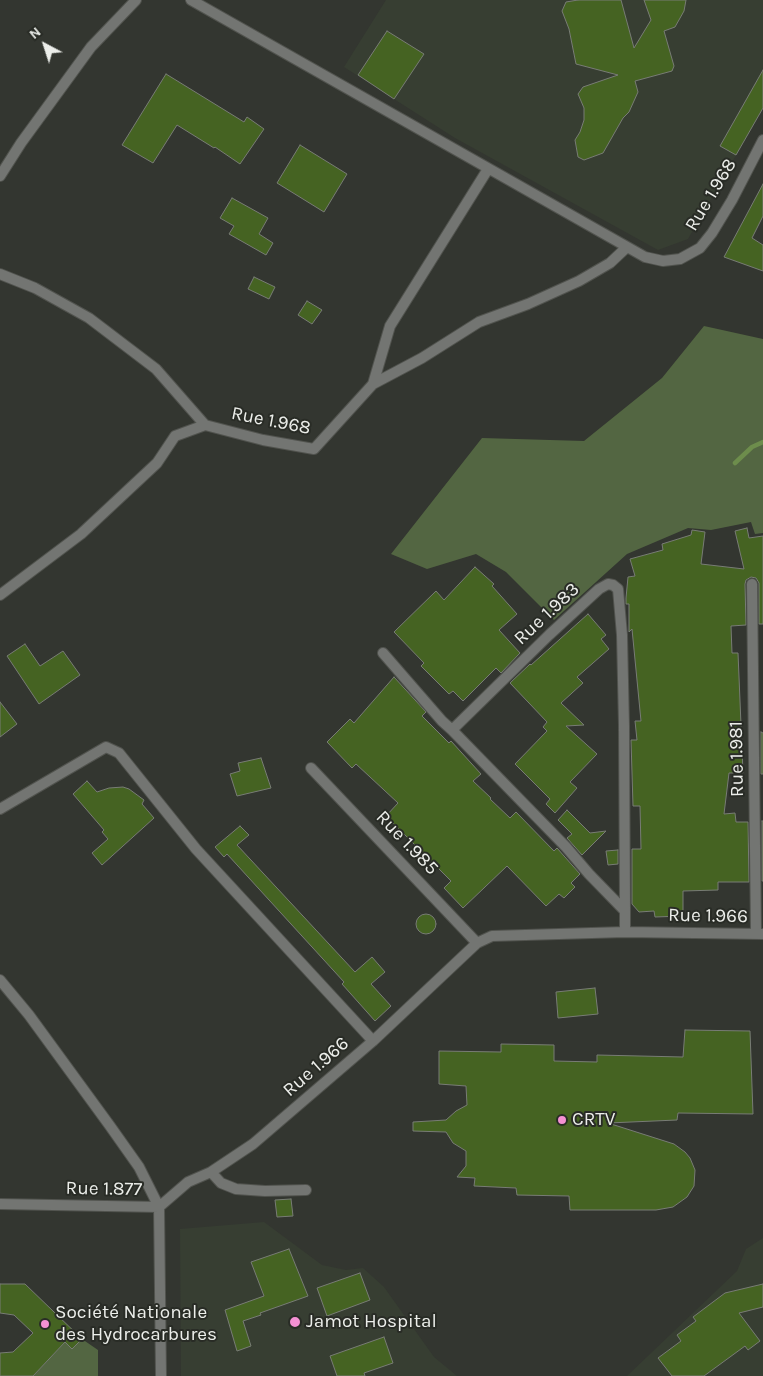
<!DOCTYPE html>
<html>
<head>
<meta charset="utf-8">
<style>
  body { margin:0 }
  #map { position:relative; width:763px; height:1376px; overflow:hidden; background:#333630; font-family:Karla,sans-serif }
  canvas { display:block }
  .north { position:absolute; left:20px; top:20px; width:50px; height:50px; -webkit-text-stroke:4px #292c26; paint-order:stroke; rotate:320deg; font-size:14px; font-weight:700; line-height:20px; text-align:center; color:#eceeea }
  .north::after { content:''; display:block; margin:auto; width:18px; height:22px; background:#eceeea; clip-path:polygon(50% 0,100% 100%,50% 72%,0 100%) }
</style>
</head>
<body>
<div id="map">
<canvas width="763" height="1376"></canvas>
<div class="north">N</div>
</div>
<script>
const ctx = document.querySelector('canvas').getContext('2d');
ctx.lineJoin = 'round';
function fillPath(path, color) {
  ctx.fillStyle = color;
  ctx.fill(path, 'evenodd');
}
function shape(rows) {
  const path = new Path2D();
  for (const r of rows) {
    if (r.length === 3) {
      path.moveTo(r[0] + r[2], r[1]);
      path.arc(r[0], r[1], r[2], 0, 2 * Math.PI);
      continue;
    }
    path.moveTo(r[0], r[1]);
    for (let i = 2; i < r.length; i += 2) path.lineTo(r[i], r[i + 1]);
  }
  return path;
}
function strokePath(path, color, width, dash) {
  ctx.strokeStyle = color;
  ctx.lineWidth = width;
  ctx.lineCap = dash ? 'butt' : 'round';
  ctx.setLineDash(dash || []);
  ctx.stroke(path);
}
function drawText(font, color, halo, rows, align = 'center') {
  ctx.font = font + ' Karla,sans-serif';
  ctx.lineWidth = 4;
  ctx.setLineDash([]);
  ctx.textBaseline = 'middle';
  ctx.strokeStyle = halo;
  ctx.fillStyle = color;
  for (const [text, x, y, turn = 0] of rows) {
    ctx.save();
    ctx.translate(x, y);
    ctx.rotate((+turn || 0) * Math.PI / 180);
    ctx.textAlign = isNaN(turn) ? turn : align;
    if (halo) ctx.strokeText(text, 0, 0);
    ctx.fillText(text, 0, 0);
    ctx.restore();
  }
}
fillPath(shape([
  [386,0,763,0,763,108,688,239,658,250,455,138,344,67],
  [264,1222,322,1265,346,1270,363,1268,384,1287,434,1357,457,1376,181,1376,180,1229],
  [763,1238,763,1376,627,1376,737,1271,746,1249]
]), '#373e32');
fillPath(shape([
  [704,326,763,339,763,533,755,534,751,522,711,530,688,528,627,554,554,620,506,572,476,554,427,569,391,554,482,438,584,441,662,378],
  [82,1339,98,1350,98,1376,33,1376,65,1342,72,1348]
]), '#536642');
strokePath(shape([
  [735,463,752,447,763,442]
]), '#6d8d4c', 4.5);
const building = shape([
  [578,0,621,0,634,48,651,20,644,0,686,0,684,11,675,27,664,31,674,66,672,71,635,81,638,92,629,112,623,118,603,153,584,160,578,157,575,140,580,132,584,120,584,108,578,94,583,87,618,75,576,64,569,29,562,11,566,2,578,0],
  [387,31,424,54,394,99,358,75,387,31],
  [763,70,763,108,736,155,720,146,763,70],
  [166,74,244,122,247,117,264,129,240,164,215,147,214,148,177,125,153,163,122,145,166,74],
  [300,145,347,174,324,212,277,183,300,145],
  [763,184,763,216,752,238,763,245,763,271,724,257,763,184],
  [232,198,268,218,259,234,273,243,266,255,229,234,234,226,220,218,232,198],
  [254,277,275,287,269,299,248,289,254,277],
  [307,301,322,310,312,324,298,315,307,301],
  [747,528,749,538,763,536,763,624,759,624,759,583,756,578,751,577,746,580,745,584,746,625,731,626,732,653,738,653,743,773,729,773,724,814,735,813,736,822,748,822,749,882,718,882,718,890,683,891,683,916,655,917,654,911,639,912,632,904,632,849,641,849,640,806,633,806,631,740,637,740,635,721,641,721,632,629,629,632,629,604,626,604,626,598,628,577,635,576,630,559,663,550,662,544,691,535,692,530,705,532,701,564,744,569,735,531,747,528],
  [475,567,494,584,492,586,517,614,499,630,520,653,501,673,496,668,463,701,453,691,449,694,421,666,424,663,394,632,436,591,444,600,475,567],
  [588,614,606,635,601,639,609,649,577,677,583,683,561,703,584,725,566,726,597,754,570,782,577,788,555,813,546,804,550,799,515,764,547,731,543,727,547,722,510,683,530,664,531,665,588,614],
  [25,644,40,666,63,651,80,675,39,704,7,656,25,644],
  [394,677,426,712,422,716,449,743,451,741,481,774,473,781,491,798,490,799,510,818,516,812,554,851,557,848,580,874,571,883,575,887,564,898,559,894,546,906,507,866,463,908,444,888,451,881,386,816,398,803,356,764,352,768,327,742,350,719,354,723,394,677],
  [0,702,17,724,0,737,0,702],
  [761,732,763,733,763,774,761,774,761,732],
  [261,758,271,788,237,796,230,774,240,771,238,763,261,758],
  [87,781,97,792,109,788,123,787,129,789,144,800,142,804,154,818,102,865,92,853,108,839,102,832,104,830,73,794,87,781],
  [567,810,590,833,606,831,582,855,567,838,572,834,558,820,567,810],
  [762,821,763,821,763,881,762,881,762,821],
  [240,826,249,835,237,845,355,972,372,957,385,972,371,984,391,1006,375,1021,342,984,344,982,227,854,224,857,215,847,240,826],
  [618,850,618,864,608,865,606,851,618,850],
  [426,924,10],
  [595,988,598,1014,558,1018,556,992,595,988],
  [685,1030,750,1031,753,1114,678,1113,677,1120,608,1123,674,1144,685,1152,690,1158,695,1170,694,1186,687,1197,673,1207,656,1210,570,1210,569,1196,517,1195,516,1188,474,1186,475,1178,457,1177,466,1166,466,1151,453,1143,446,1132,413,1131,413,1122,446,1120,456,1111,467,1105,466,1086,439,1084,439,1051,501,1052,501,1044,554,1045,554,1061,597,1062,597,1055,683,1057,685,1030],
  [291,1199,293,1216,277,1217,275,1200,291,1199],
  [289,1249,308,1296,260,1313,261,1315,243,1321,251,1346,237,1351,225,1310,264,1296,251,1262,289,1249],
  [360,1273,370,1300,327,1316,317,1288,360,1273],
  [0,1284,25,1284,82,1339,72,1349,65,1342,33,1376,0,1376,0,1353,13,1352,33,1333,14,1315,0,1313,0,1284],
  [763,1284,763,1307,739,1313,760,1341,748,1350,745,1346,704,1376,672,1376,658,1358,681,1341,677,1335,696,1321,693,1317,725,1293,763,1284],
  [384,1337,393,1363,364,1373,365,1376,337,1376,330,1356,384,1337]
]);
fillPath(building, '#456322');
strokePath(building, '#787c75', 1);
const minor = shape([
  [191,0,645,257,663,261,680,259,700,248,712,233,732,200,763,140],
  [0,176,21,143,91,47,136,0],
  [0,274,35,288,89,318,156,369,205,425],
  [373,384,390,326,488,169],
  [752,584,756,934],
  [0,595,81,534,157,463,175,436,205,425,263,440,314,449,373,384,422,358,479,322,528,304,579,281,610,263,627,247],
  [383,653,442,721,452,730],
  [311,768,477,943],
  [0,809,106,747,119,753,196,849,373,1041],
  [625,932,625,911,624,726,622,635,618,589,613,585,608,584,599,589,549,635,452,730,566,847,589,874,625,911],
  [0,980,29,1015,110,1126,139,1167,159,1207,161,1376],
  [211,1172,221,1183,236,1189,265,1191,306,1190],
  [0,1204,159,1207],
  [159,1207,188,1182,211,1172,253,1144,373,1041,477,943,492,936,625,932,763,934]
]);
strokePath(minor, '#51534e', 12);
strokePath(minor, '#737572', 10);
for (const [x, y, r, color] of [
  [562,1120,5,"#f491d3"],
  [295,1322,6,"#f491d3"],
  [45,1324,5,"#f491d3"]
]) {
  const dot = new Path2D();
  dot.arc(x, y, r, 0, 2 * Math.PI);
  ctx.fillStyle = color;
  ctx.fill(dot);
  strokePath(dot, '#292c26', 2);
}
drawText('19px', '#eceeea', '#292c26', [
  ["Rue 1.968",711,195,-59],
  ["Rue 1.968",271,421,11],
  ["Rue 1.983",547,614,-43],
  ["Rue 1.981",737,759,-91],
  ["Rue 1.985",407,843,46],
  ["Rue 1.966",708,916,1],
  ["Rue 1.966",316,1067,-41],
  ["Rue 1.877",104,1189,1]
]);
drawText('19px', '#eceeea', '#292c26', [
  ["CRTV",572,1120],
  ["Société Nationale",55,1313],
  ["des Hydrocarbures",55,1335],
  ["Jamot Hospital",306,1322]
], 'left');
</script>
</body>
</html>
